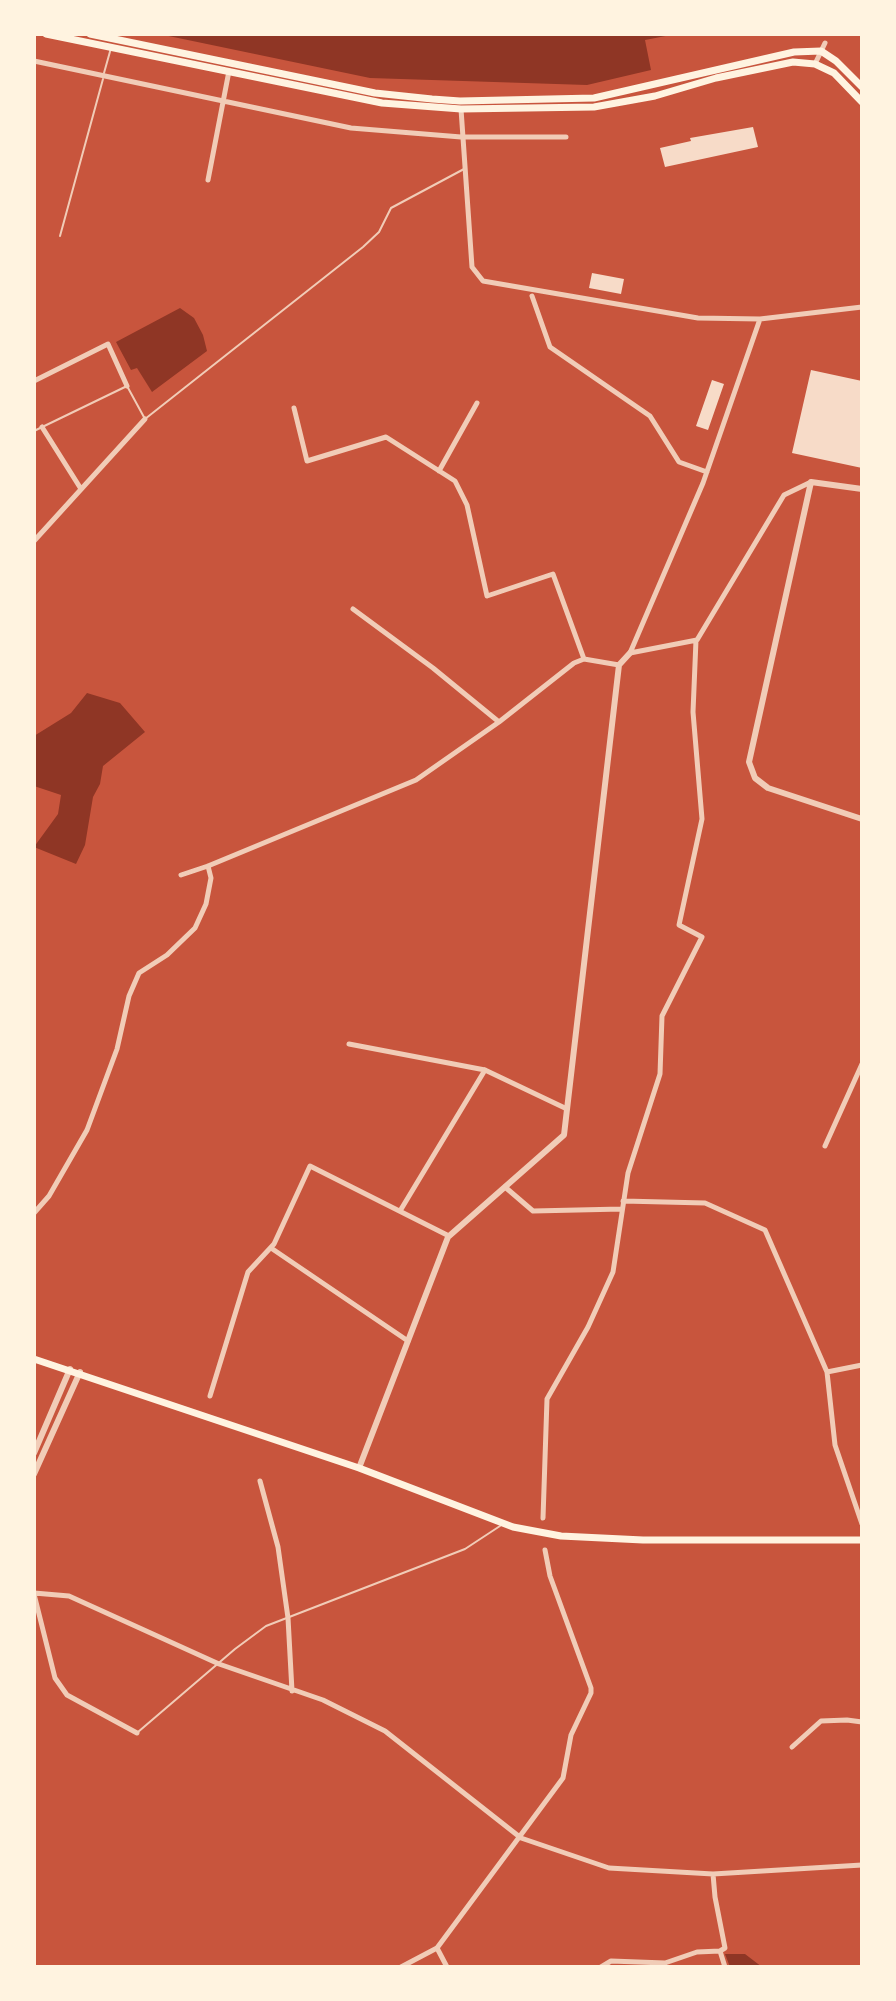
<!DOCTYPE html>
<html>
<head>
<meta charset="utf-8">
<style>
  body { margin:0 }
  #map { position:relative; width:896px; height:2001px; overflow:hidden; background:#c8553d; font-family:"Nunito Sans",sans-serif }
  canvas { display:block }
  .frame { position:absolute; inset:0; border:36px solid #fff3e0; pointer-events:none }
</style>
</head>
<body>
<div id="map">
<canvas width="896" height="2001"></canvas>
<div class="frame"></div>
</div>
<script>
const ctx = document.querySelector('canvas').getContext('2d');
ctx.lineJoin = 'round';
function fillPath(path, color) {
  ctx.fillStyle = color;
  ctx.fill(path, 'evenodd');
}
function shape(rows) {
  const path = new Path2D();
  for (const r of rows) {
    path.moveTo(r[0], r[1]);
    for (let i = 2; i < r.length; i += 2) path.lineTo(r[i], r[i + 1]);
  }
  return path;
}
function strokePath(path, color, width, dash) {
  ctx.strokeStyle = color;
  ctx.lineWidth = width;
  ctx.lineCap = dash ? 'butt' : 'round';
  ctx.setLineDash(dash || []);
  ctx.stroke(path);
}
fillPath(shape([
  [159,34,676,34,645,40,651,70,587,85,370,78],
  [180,308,194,318,203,335,207,351,152,392,137,368,131,370,116,342],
  [87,693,120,703,145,732,103,766,100,784,93,797,85,845,76,864,34,847,58,814,61,795,34,786,34,736,71,713],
  [725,1954,745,1954,762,1967,730,1967]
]), '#8f3625');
fillPath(shape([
  [753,127,758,147,665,167,660,148,691,141,690,138],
  [592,273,624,279,621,294,589,288],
  [811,370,862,381,862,468,792,453],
  [712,380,724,384,708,430,696,426]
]), '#f7dbc8');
strokePath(shape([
  [104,73,111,48],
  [60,236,103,79],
  [34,431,127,386,145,419,363,247,379,232,391,208,464,169],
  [138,1732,235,1649,266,1626,465,1549,500,1526]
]), '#f1ccb7', 2);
strokePath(shape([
  [34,61,351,128,461,137,566,137],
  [815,64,825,43],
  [461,109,472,267,483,281,698,318,760,319,862,307],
  [208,180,229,71],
  [532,296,550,347,650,416,679,462,707,472],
  [760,319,703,483,630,653,697,640,784,495,811,482],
  [34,381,108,344,127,386],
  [294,408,307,461,386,437,455,481,467,505,487,596,553,574,584,659],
  [42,427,81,489],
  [439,471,477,403],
  [34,541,145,419],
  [353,609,433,668,499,722],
  [181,875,208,866,416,780,499,722,574,663,584,659,619,665],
  [349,1044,485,1070,567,1109],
  [825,1146,862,1064],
  [505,1187,533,1211,622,1209],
  [623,1201,705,1203,765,1230,827,1372,835,1445,862,1524],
  [400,1211,485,1070],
  [34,1213,49,1196,87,1130,117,1049,129,996,139,973,167,955,195,928,206,904,211,878,208,866],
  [271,1248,408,1341],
  [827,1372,862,1365],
  [210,1396,248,1272,274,1244,310,1166,449,1236],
  [260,1481,278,1547,288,1618,292,1691],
  [543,1518,547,1399,588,1327,613,1272,628,1173,660,1074,662,1016,702,937,679,925,702,819,693,712,696,640],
  [34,1593,69,1596,219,1664,323,1700,385,1731,521,1838,609,1868,713,1874,862,1865],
  [34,1594,55,1678,67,1695,137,1733],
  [792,1747,821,1721,847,1720,862,1722],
  [713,1874,715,1897,725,1948,720,1951,725,1967],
  [437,1948,447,1967],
  [401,1967,437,1948,563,1778,571,1735,591,1693,591,1688,550,1576,545,1550],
  [601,1967,611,1961,665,1963,697,1952,720,1951]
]), '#f1ccb7', 5);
strokePath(shape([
  [862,489,811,482,749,762,755,778,768,788,862,819],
  [34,1453,70,1369],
  [359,1468,448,1237,564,1135,619,665,630,653],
  [34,1474,80,1372]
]), '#f1ccb7', 6);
strokePath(shape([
  [46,34,382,103,461,109,594,107,655,96,716,78,793,62,815,64,834,73,862,102],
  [90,34,375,93,432,99,460,101,594,98,794,52,821,51,836,61,862,87],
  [34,1359,359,1468,513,1527,561,1536,643,1540,862,1540]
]), '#fff3e0', 7);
</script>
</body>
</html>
